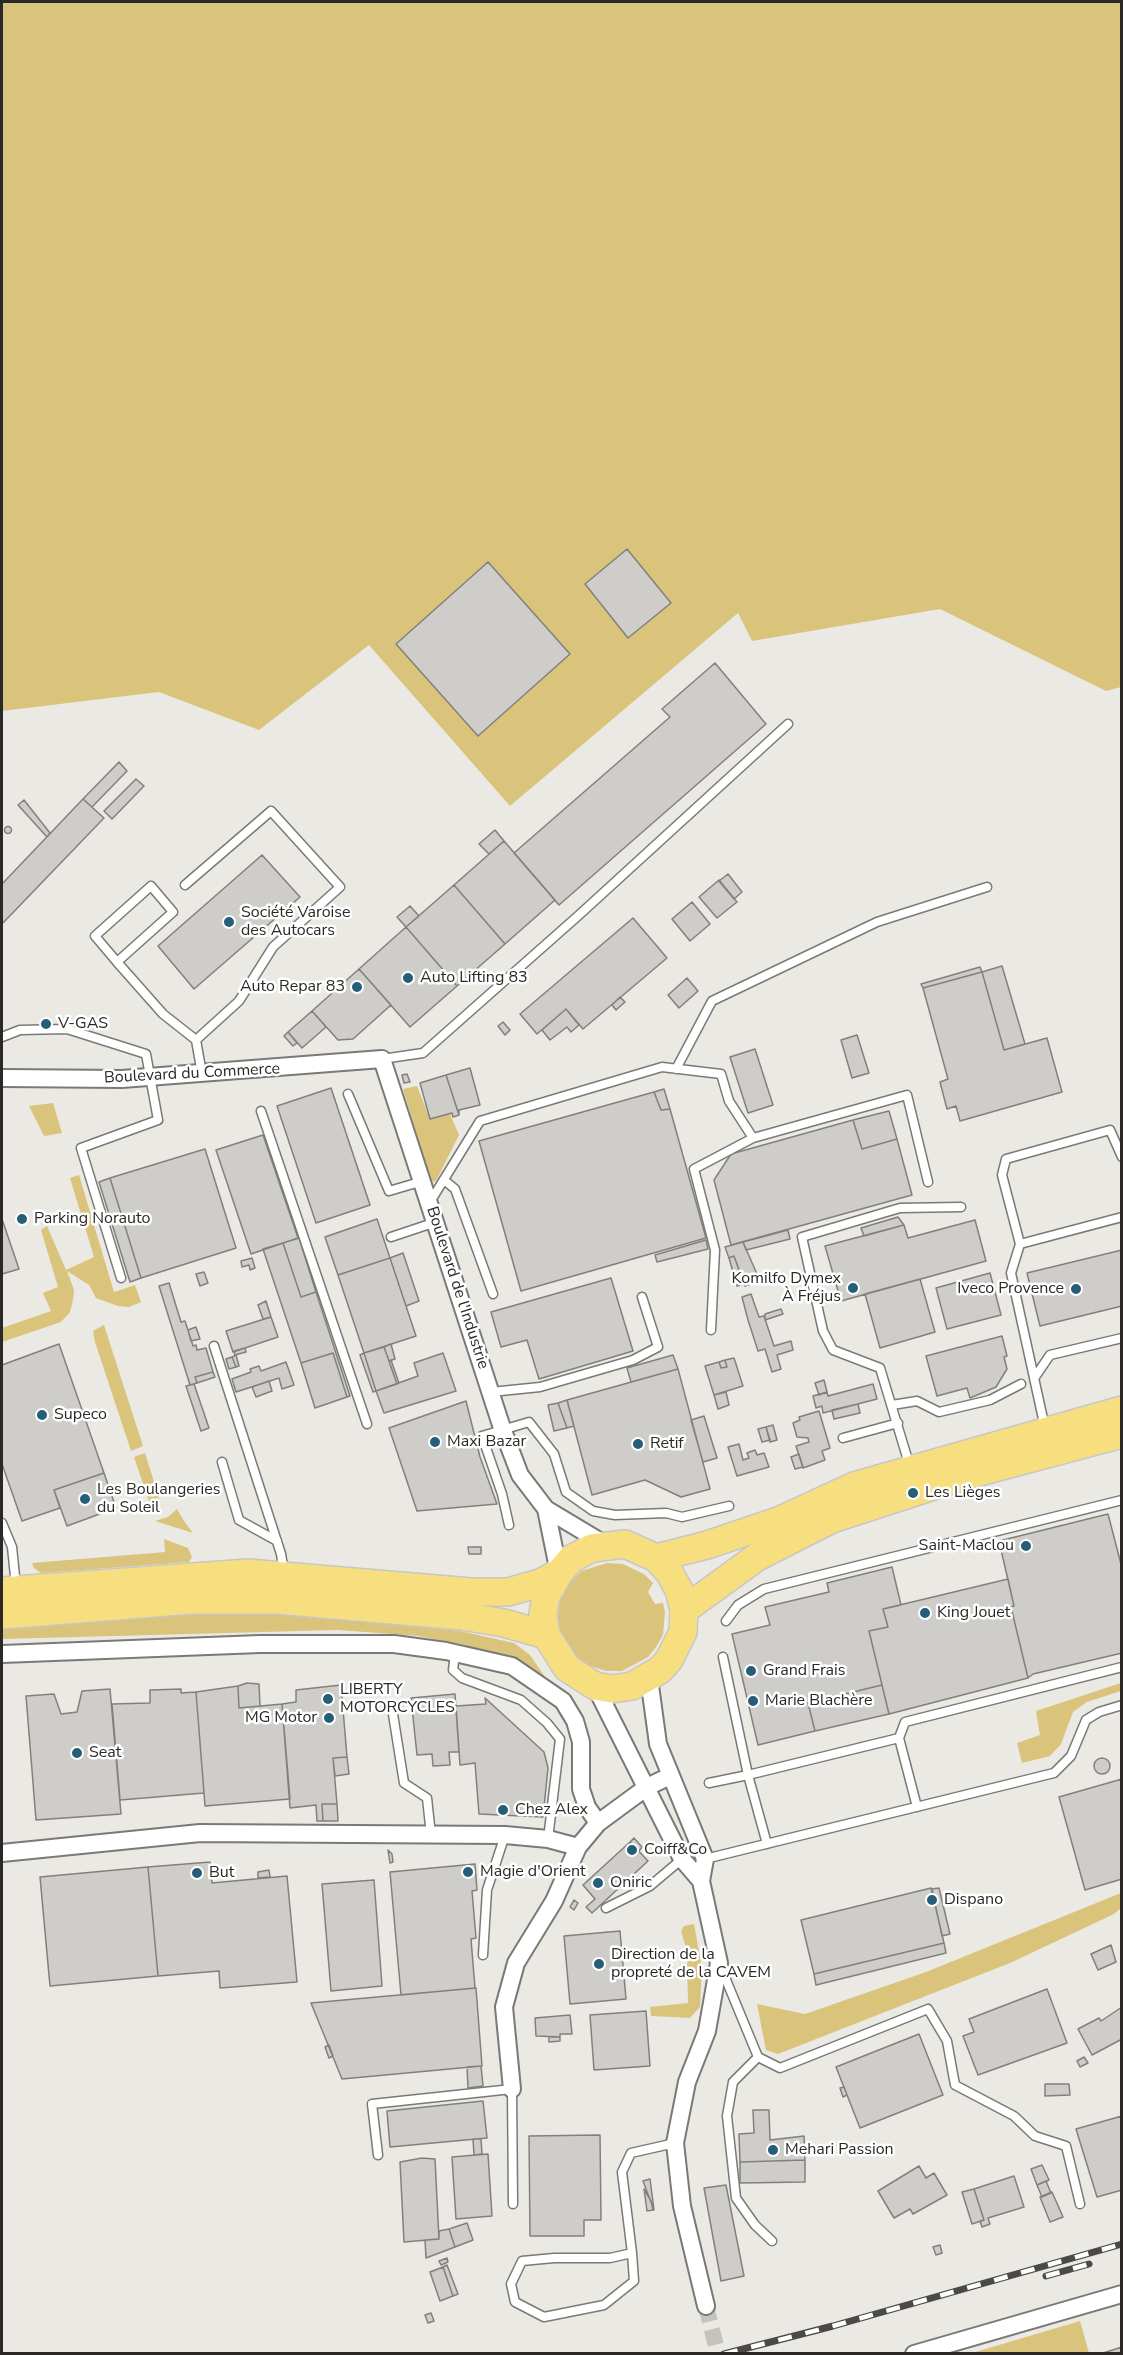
<!DOCTYPE html>
<html>
<head>
<meta charset="utf-8">
<style>
  body { margin:0 }
  #map { position:relative; width:1123px; height:2355px; overflow:hidden; background:#eae9e4; font-family:"Nunito Sans",sans-serif }
  canvas { display:block }
  .frame { position:absolute; inset:0; border:3px solid #2a2928; pointer-events:none }
</style>
</head>
<body>
<div id="map">
<canvas width="1123" height="2355"></canvas>
<div class="frame"></div>
</div>
<script>
const ctx = document.querySelector('canvas').getContext('2d');
ctx.lineJoin = 'round';
function fillPath(path, color) {
  ctx.fillStyle = color;
  ctx.fill(path, 'evenodd');
}
function shape(rows) {
  const path = new Path2D();
  for (const r of rows) {
    if (r.length === 3) {
      path.moveTo(r[0] + r[2], r[1]);
      path.arc(r[0], r[1], r[2], 0, 2 * Math.PI);
      continue;
    }
    path.moveTo(r[0], r[1]);
    for (let i = 2; i < r.length; i += 2) path.lineTo(r[i], r[i + 1]);
  }
  return path;
}
function strokePath(path, color, width, dash) {
  ctx.strokeStyle = color;
  ctx.lineWidth = width;
  ctx.lineCap = dash ? 'butt' : 'round';
  ctx.setLineDash(dash || []);
  ctx.stroke(path);
}
function drawText(font, color, halo, rows, align = 'center') {
  ctx.font = font + ' "Nunito Sans",sans-serif';
  ctx.lineWidth = 5;
  ctx.setLineDash([]);
  ctx.textBaseline = 'middle';
  ctx.strokeStyle = halo;
  ctx.fillStyle = color;
  for (const [text, x, y, turn = 0] of rows) {
    ctx.save();
    ctx.translate(x, y);
    ctx.rotate((+turn || 0) * Math.PI / 180);
    ctx.textAlign = isNaN(turn) ? turn : align;
    if (halo) ctx.strokeText(text, 0, 0);
    ctx.fillText(text, 0, 0);
    ctx.restore();
  }
}
fillPath(shape([
  [2,2,1121,2,1121,687,1106,691,940,609,752,641,738,613,510,806,369,645,259,730,159,692,2,711],
  [417,1086,430,1119,450,1114,459,1135,436,1181,431,1182,403,1089],
  [53,1103,62,1133,44,1136,29,1106],
  [79,1175,114,1292,135,1285,141,1302,129,1307,118,1306,96,1298,89,1285,67,1271,74,1290,73,1300,70,1312,61,1322,2,1342,2,1328,51,1311,43,1293,58,1287,41,1230,47,1226,66,1270,94,1257,70,1178],
  [104,1325,143,1446,131,1451,95,1342,93,1331],
  [145,1453,160,1501,150,1504,134,1457],
  [177,1509,184,1521,193,1533,155,1521,168,1517],
  [164,1539,188,1548,192,1557,189,1562,41,1573,34,1568,32,1563,165,1552],
  [607,1563,623,1564,644,1574,653,1583,648,1592,655,1604,663,1603,665,1612,663,1635,656,1647,648,1657,622,1671,606,1671,587,1665,572,1655,557,1632,559,1602,563,1590,581,1571],
  [217,1612,294,1615,460,1631,514,1643,530,1655,545,1677,513,1662,462,1644,418,1636,338,1630,2,1639,2,1627],
  [1121,1683,1121,1691,1087,1702,1073,1712,1061,1744,1050,1756,1022,1763,1017,1743,1040,1735,1036,1711],
  [1121,1893,1121,1908,1114,1914,1010,1963,778,2054,766,2050,757,2004,805,2014,926,1972],
  [694,1924,702,1968,700,2007,690,2018,651,2016,650,2007,688,2003,687,1951,681,1931,684,1926],
  [1080,2321,1089,2353,972,2353]
]), '#dac47c');
const building = shape([
  [627,549,671,603,628,638,585,584,627,549],
  [488,562,570,654,478,736,396,644,488,562],
  [715,663,766,724,559,905,514,853,670,717,662,709,715,663],
  [119,762,127,771,92,807,83,799,119,762],
  [136,779,144,786,112,819,104,811,136,779],
  [83,799,104,818,2,924,2,884,83,799],
  [24,800,50,833,47,837,18,805,24,800],
  [8,830,3.5],
  [495,830,504,841,489,854,479,844,495,830],
  [504,841,555,900,505,944,454,885,504,841],
  [262,855,300,897,194,989,158,946,262,855],
  [728,874,742,892,734,899,719,881,728,874],
  [719,880,737,902,717,918,699,897,719,880],
  [454,885,505,944,457,986,406,927,454,885],
  [692,902,710,924,690,941,672,919,692,902],
  [410,906,419,916,406,927,397,917,410,906],
  [633,918,667,958,583,1029,566,1009,537,1034,520,1014,633,918],
  [406,927,457,986,410,1027,359,969,406,927],
  [1002,966,1025,1044,1004,1050,982,972,1002,966],
  [980,967,982,972,923,988,921,984,980,967],
  [359,969,391,1005,353,1039,338,1040,312,1011,359,969],
  [982,972,1004,1050,1047,1038,1062,1092,960,1121,956,1106,947,1109,940,1082,948,1079,923,988,982,972],
  [687,978,698,991,679,1008,668,995,687,978],
  [620,997,625,1002,616,1010,612,1005,620,997],
  [566,1009,579,1025,571,1032,567,1027,550,1040,542,1030,566,1009],
  [312,1011,326,1027,302,1048,288,1032,312,1011],
  [503,1022,510,1030,505,1035,498,1026,503,1022],
  [288,1032,297,1043,293,1046,284,1036,288,1032],
  [857,1035,869,1073,852,1078,841,1040,857,1035],
  [755,1049,773,1105,748,1113,730,1057,755,1049],
  [470,1068,480,1105,459,1110,459,1115,446,1075,470,1068],
  [407,1074,410,1082,404,1083,402,1075,407,1074],
  [446,1075,459,1115,453,1117,452,1113,430,1119,420,1083,446,1075],
  [331,1088,370,1205,316,1223,277,1106,331,1088],
  [664,1089,670,1109,661,1110,654,1092,664,1089],
  [654,1092,661,1110,670,1109,706,1238,521,1291,479,1141,654,1092],
  [889,1111,897,1139,862,1149,853,1120,889,1111],
  [853,1120,862,1149,897,1139,912,1195,731,1245,714,1180,731,1154,853,1120],
  [263,1135,298,1238,251,1254,216,1150,263,1135],
  [205,1149,236,1248,141,1278,110,1178,205,1149],
  [110,1178,141,1278,130,1282,99,1182,110,1178],
  [898,1217,904,1225,864,1236,861,1228,898,1217],
  [2,1219,19,1269,2,1274,2,1219],
  [377,1219,390,1258,338,1275,325,1237,377,1219],
  [975,1220,986,1261,841,1301,825,1246,904,1225,908,1238,975,1220],
  [788,1230,790,1239,746,1250,743,1242,788,1230],
  [299,1238,316,1292,301,1297,283,1243,299,1238],
  [706,1240,708,1249,657,1262,655,1255,706,1240],
  [743,1242,760,1281,745,1286,734,1256,729,1258,725,1247,743,1242],
  [283,1243,301,1297,316,1292,350,1396,347,1397,333,1353,301,1363,263,1249,283,1243],
  [1122,1250,1122,1306,1040,1326,1027,1273,1122,1250],
  [403,1253,419,1301,406,1306,390,1258,403,1253],
  [734,1256,744,1284,737,1286,729,1258,734,1256],
  [252,1258,255,1268,250,1270,249,1265,242,1267,241,1261,252,1258],
  [390,1258,416,1336,364,1353,338,1275,390,1258],
  [204,1272,208,1283,200,1286,196,1274,204,1272],
  [990,1273,1001,1315,947,1329,936,1288,990,1273],
  [611,1278,633,1351,539,1379,527,1340,501,1347,491,1312,611,1278],
  [920,1279,935,1332,880,1348,865,1294,920,1279],
  [169,1283,181,1322,185,1321,193,1346,196,1345,197,1350,206,1348,213,1372,195,1377,197,1383,190,1385,159,1286,169,1283],
  [751,1294,759,1317,764,1316,774,1346,791,1341,793,1350,777,1355,781,1369,772,1372,765,1349,758,1351,748,1320,742,1297,751,1294],
  [266,1301,271,1317,263,1319,258,1305,266,1301],
  [781,1309,783,1314,765,1320,765,1314,781,1309],
  [271,1317,278,1337,233,1352,226,1331,271,1317],
  [196,1327,200,1339,191,1341,188,1330,196,1327],
  [1002,1336,1007,1356,1004,1357,1007,1369,996,1387,970,1398,967,1388,937,1396,926,1356,1002,1336],
  [59,1344,104,1473,54,1490,60,1508,22,1521,2,1464,2,1365,59,1344],
  [391,1344,395,1359,389,1361,384,1347,391,1344],
  [384,1347,397,1384,376,1391,364,1353,384,1347],
  [245,1348,246,1352,235,1355,234,1351,245,1348],
  [333,1353,347,1397,315,1408,301,1363,333,1353],
  [364,1353,376,1391,373,1392,360,1355,364,1353],
  [443,1353,456,1391,384,1413,376,1391,418,1376,414,1363,443,1353],
  [236,1355,239,1366,236,1367,232,1357,236,1355],
  [673,1355,678,1369,631,1382,627,1368,673,1355],
  [232,1357,236,1367,229,1369,226,1359,232,1357],
  [734,1358,743,1386,714,1395,705,1366,719,1362,721,1368,727,1367,725,1360,734,1358],
  [391,1360,399,1383,397,1384,389,1361,391,1360],
  [725,1360,727,1367,721,1368,719,1362,725,1360],
  [286,1362,294,1385,282,1389,279,1378,236,1392,232,1379,251,1372,250,1369,259,1366,261,1371,286,1362],
  [678,1369,710,1489,681,1497,645,1480,592,1495,567,1400,678,1369],
  [213,1372,215,1377,197,1383,195,1377,213,1372],
  [824,1380,827,1392,819,1395,815,1383,824,1380],
  [269,1381,272,1391,256,1397,252,1387,269,1381],
  [194,1384,209,1428,201,1431,186,1386,194,1384],
  [873,1384,877,1399,823,1413,822,1406,816,1408,813,1396,827,1392,828,1396,873,1384],
  [726,1392,729,1405,718,1409,714,1395,726,1392],
  [567,1400,574,1426,567,1428,558,1403,567,1400],
  [466,1401,480,1457,497,1504,417,1511,389,1428,466,1401],
  [558,1403,567,1428,554,1431,548,1405,558,1403],
  [858,1404,860,1413,834,1419,832,1410,858,1404],
  [819,1411,830,1448,822,1451,825,1460,803,1468,796,1446,809,1442,808,1438,797,1437,793,1423,800,1420,799,1417,819,1411],
  [704,1416,717,1458,703,1462,691,1420,704,1416],
  [773,1425,777,1440,770,1442,766,1427,773,1425],
  [766,1427,770,1440,762,1442,758,1429,766,1427],
  [739,1444,743,1460,749,1458,747,1453,755,1450,757,1455,764,1453,769,1467,737,1476,728,1447,739,1444],
  [799,1454,803,1467,795,1469,791,1457,799,1454],
  [104,1473,116,1508,67,1526,54,1490,104,1473],
  [1108,1514,1122,1568,1122,1653,1033,1674,1028,1678,1011,1607,1014,1606,999,1541,1108,1514],
  [468,1547,481,1547,481,1554,469,1554,468,1547],
  [892,1567,901,1605,883,1609,888,1627,869,1631,882,1685,808,1703,815,1731,758,1745,732,1634,770,1625,765,1607,829,1592,827,1583,892,1567],
  [1008,1579,1014,1606,1011,1607,1028,1678,889,1714,869,1631,888,1627,883,1609,1008,1579],
  [247,1683,259,1684,260,1706,239,1708,238,1686,247,1683],
  [341,1685,347,1757,333,1758,337,1804,322,1804,323,1821,317,1821,316,1805,290,1808,282,1704,296,1702,296,1690,341,1685],
  [882,1685,889,1714,815,1731,808,1703,882,1685],
  [238,1686,239,1708,282,1704,290,1799,205,1806,196,1692,238,1686],
  [110,1689,121,1814,36,1820,26,1696,54,1694,61,1714,77,1712,82,1691,110,1689],
  [181,1689,181,1693,196,1692,204,1793,120,1800,112,1704,150,1703,150,1690,181,1689],
  [455,1694,459,1752,449,1752,450,1765,433,1766,432,1754,417,1755,411,1698,455,1694],
  [485,1698,544,1752,548,1768,543,1817,479,1814,475,1763,460,1765,456,1706,486,1704,485,1698],
  [347,1757,349,1774,335,1776,333,1758,347,1757],
  [1102,1766,8],
  [1122,1779,1122,1879,1085,1890,1059,1797,1122,1779],
  [322,1804,337,1804,338,1821,323,1821,322,1804],
  [634,1838,642,1847,639,1851,630,1842,634,1838],
  [630,1842,648,1861,592,1913,586,1907,595,1899,583,1885,630,1842],
  [388,1850,392,1854,393,1862,390,1863,388,1850],
  [210,1862,212,1883,287,1876,297,1982,220,1988,219,1971,158,1976,148,1867,210,1862],
  [475,1864,477,1890,472,1891,476,1938,471,1939,475,1988,401,1995,390,1872,475,1864],
  [148,1867,158,1976,50,1986,40,1877,148,1867],
  [269,1870,270,1877,258,1878,258,1872,269,1870],
  [374,1880,382,1986,331,1991,322,1884,374,1880],
  [931,1888,944,1943,814,1974,801,1920,931,1888],
  [939,1888,950,1934,942,1936,932,1889,939,1888],
  [574,1900,578,1903,574,1910,570,1907,574,1900],
  [620,1931,626,1999,570,2004,564,1936,620,1931],
  [944,1943,946,1953,816,1985,814,1974,944,1943],
  [1111,1945,1116,1962,1098,1970,1091,1954,1111,1945],
  [476,1988,482,2066,342,2079,311,2003,476,1988],
  [1047,1989,1067,2043,978,2075,963,2036,974,2032,969,2019,1047,1989],
  [1122,2007,1122,2039,1092,2055,1078,2029,1099,2018,1101,2021,1122,2007],
  [646,2011,650,2066,594,2070,590,2015,646,2011],
  [570,2015,572,2034,560,2034,560,2037,536,2036,535,2018,570,2015],
  [919,2034,943,2095,860,2128,836,2067,919,2034],
  [549,2037,560,2037,560,2041,549,2042,549,2037],
  [329,2045,333,2056,329,2058,325,2047,329,2045],
  [1084,2057,1088,2063,1080,2067,1077,2061,1084,2057],
  [481,2066,483,2086,468,2088,467,2067,481,2066],
  [1045,2084,1069,2084,1070,2095,1045,2096,1045,2084],
  [844,2087,847,2095,843,2097,840,2088,844,2087],
  [483,2101,487,2138,390,2147,387,2111,483,2101],
  [753,2110,769,2110,770,2140,804,2136,805,2160,740,2162,739,2134,754,2133,753,2110],
  [1122,2116,1122,2190,1097,2197,1076,2129,1122,2116],
  [600,2135,601,2220,584,2220,584,2236,530,2236,529,2136,600,2135],
  [473,2139,481,2139,482,2154,474,2155,473,2139],
  [488,2154,492,2216,456,2219,452,2157,488,2154],
  [422,2158,435,2159,439,2239,404,2242,400,2162,422,2158],
  [805,2160,805,2182,740,2183,740,2162,805,2160],
  [1042,2165,1049,2180,1037,2185,1031,2169,1042,2165],
  [919,2166,926,2178,934,2173,947,2195,913,2214,910,2209,894,2218,878,2191,919,2166],
  [1014,2176,1024,2207,988,2218,990,2224,982,2227,980,2221,984,2220,974,2189,1014,2176],
  [650,2179,654,2210,643,2181,650,2179],
  [1046,2181,1051,2193,1042,2197,1037,2185,1046,2181],
  [726,2185,744,2276,721,2281,704,2188,726,2185],
  [644,2189,651,2201,653,2210,647,2211,644,2189],
  [974,2189,984,2220,972,2224,962,2192,974,2189],
  [1052,2192,1063,2217,1050,2222,1040,2197,1052,2192],
  [467,2223,473,2240,455,2247,449,2229,467,2223],
  [449,2229,455,2247,426,2258,425,2240,439,2239,439,2231,449,2229],
  [940,2245,942,2253,936,2255,933,2247,940,2245],
  [447,2258,448,2262,441,2265,439,2261,447,2258],
  [447,2265,458,2294,453,2296,443,2267,447,2265],
  [443,2267,453,2296,440,2301,430,2272,443,2267],
  [431,2313,434,2321,428,2323,425,2315,431,2313],
  [1122,2347,1122,2354,1100,2354,1122,2347]
]);
fillPath(building, '#cecdc9');
strokePath(building, '#82807c', 1.5);
strokePath(shape([
  [706,2306,718,2354]
]), '#c4c3be', 16, [16, 8]);
const service = shape([
  [185,885,271,811,340,887,273,947,239,1001,196,1040],
  [117,962,95,936,151,886,173,912,117,962,163,1014,196,1040,202,1074],
  [2,1037,20,1030,67,1029,146,1054,158,1120,81,1148,121,1278],
  [382,1059,423,1053,579,915,788,724],
  [676,1069,712,1001,877,922,987,887],
  [348,1094,389,1191,423,1181],
  [261,1111,367,1424],
  [444,1180,455,1189,493,1294],
  [430,1202,480,1121,662,1067,721,1074,729,1101,753,1138,907,1095,928,1182],
  [391,1237,436,1222],
  [1020,1244,1002,1175,1006,1159,1110,1130,1122,1157],
  [711,1330,715,1250,694,1169,753,1138],
  [214,1346,281,1554,284,1572],
  [1035,1377,1050,1355,1122,1338],
  [491,1392,540,1387,633,1360,658,1347,642,1297],
  [892,1405,917,1401,939,1412,990,1400,1021,1384],
  [1045,1428,1011,1273,1020,1244,1122,1217],
  [843,1438,898,1423],
  [222,1462,239,1520,277,1541],
  [910,1467,880,1368,833,1350,823,1331,802,1237,900,1208,961,1207],
  [2,1523,12,1547,16,1586],
  [509,1525,502,1494,482,1436,529,1422,554,1454,566,1492,593,1511,615,1515,666,1513,682,1517,729,1506],
  [726,1621,738,1605,764,1589,1122,1500],
  [455,1653,453,1670,462,1678,521,1700,547,1723,560,1739,548,1839],
  [723,1657,748,1775,899,1738,917,1807],
  [392,1708,404,1783,427,1798,431,1835],
  [899,1738,905,1722,1122,1667],
  [709,1783,748,1775,767,1844],
  [705,1859,1054,1773,1071,1756,1086,1720,1099,1712,1122,1705],
  [606,1908,650,1886,682,1859],
  [483,1955,487,1890,505,1835],
  [722,1970,758,2057,780,2068,928,2009,947,2041,955,2085,1014,2116,1035,2136,1066,2146,1080,2204],
  [758,2057,733,2082,727,2116,736,2198,755,2225,772,2241],
  [378,2155,372,2104,512,2089,513,2204],
  [632,2253,610,2258,554,2258,522,2261,511,2284,515,2302,544,2317,604,2305,634,2281,632,2253,622,2172,631,2153,675,2143]
]);
const minor = shape([
  [2,1078,122,1079,382,1059,502,1428,520,1475,546,1509,559,1573],
  [546,1509,606,1545],
  [2,1654,260,1644,394,1644,446,1651,512,1666,563,1701,575,1721,581,1742,581,1789,587,1807,598,1823],
  [649,1678,658,1744,705,1859,701,1881,719,1963,707,2031,687,2082,675,2143,682,2206,706,2306],
  [595,1686,682,1859,701,1881],
  [2,1853,200,1833,505,1835,548,1839,578,1847,598,1823,647,1787,670,1776],
  [512,2089,504,2007,516,1963,554,1901,578,1847],
  [914,2354,1122,2294]
]);
const primary = shape([
  [625,1544,656,1558,669,1572,679,1590,684,1610,683,1632,669,1660,660,1670,632,1686,612,1689,595,1686,567,1668,546,1635,543,1614,546,1596,559,1573,571,1559,592,1548,625,1544],
  [656,1558,707,1545,778,1521,854,1486,1122,1410],
  [2,1591,248,1573,471,1592,508,1592,540,1583,559,1573],
  [684,1610,757,1557,832,1519,968,1475,1122,1434],
  [2,1615,191,1600,277,1600,462,1616,504,1623,546,1635]
]);
strokePath(service, '#7a7975', 11);
strokePath(minor, '#7a7975', 20);
strokePath(primary, '#c8c7c7', 30);
strokePath(service, '#fff', 8);
strokePath(minor, '#fff', 16);
strokePath(primary, '#f7df80', 27);
const rail = shape([
  [1046,2276,1089,2264],
  [724,2354,833,2326,1122,2244]
]);
strokePath(rail, '#4b4a48', 7);
strokePath(rail, '#fff', 4.5, [14]);
for (const [x, y, r, color] of [
  [229,922,6,"#265d77"],
  [408,978,6,"#265d77"],
  [357,987,6,"#265d77"],
  [46,1024,6,"#265d77"],
  [22,1219,6,"#265d77"],
  [853,1288,6,"#265d77"],
  [1076,1289,6,"#265d77"],
  [42,1415,6,"#265d77"],
  [435,1442,6,"#265d77"],
  [638,1444,6,"#265d77"],
  [913,1493,6,"#265d77"],
  [85,1499,6,"#265d77"],
  [1026,1546,6,"#265d77"],
  [925,1613,6,"#265d77"],
  [751,1671,6,"#265d77"],
  [328,1699,6,"#265d77"],
  [753,1701,6,"#265d77"],
  [329,1718,6,"#265d77"],
  [77,1753,6,"#265d77"],
  [503,1810,6,"#265d77"],
  [632,1850,6,"#265d77"],
  [468,1872,6,"#265d77"],
  [197,1873,6,"#265d77"],
  [598,1883,6,"#265d77"],
  [932,1900,6,"#265d77"],
  [599,1964,6,"#265d77"],
  [773,2150,6,"#265d77"]
]) {
  const dot = new Path2D();
  dot.arc(x, y, r, 0, 2 * Math.PI);
  ctx.fillStyle = color;
  ctx.fill(dot);
  strokePath(dot, '#fff', 2);
}
drawText('16px', '#2a2928', '#fff', [
  ["Société Varoise",241,913],
  ["des Autocars",241,931],
  ["Auto Lifting 83",420,978],
  ["Auto Repar 83",345,987,"right"],
  ["V-GAS",58,1024],
  ["Parking Norauto",34,1219],
  ["Komilfo Dymex",841,1279,"right"],
  ["À Fréjus",841,1297,"right"],
  ["Iveco Provence",1064,1289,"right"],
  ["Supeco",54,1415],
  ["Maxi Bazar",447,1442],
  ["Retif",650,1444],
  ["Les Boulangeries",97,1490],
  ["du Soleil",97,1508],
  ["Les Lièges",925,1493],
  ["Saint-Maclou",1014,1546,"right"],
  ["King Jouet",937,1613],
  ["Grand Frais",763,1671],
  ["LIBERTY",340,1690],
  ["MOTORCYCLES",340,1708],
  ["Marie Blachère",765,1701],
  ["MG Motor",317,1718,"right"],
  ["Seat",89,1753],
  ["Chez Alex",515,1810],
  ["Coiff&Co",644,1850],
  ["Magie d'Orient",480,1872],
  ["But",209,1873],
  ["Oniric",610,1883],
  ["Dispano",944,1900],
  ["Direction de la",611,1955],
  ["propreté de la CAVEM",611,1973],
  ["Mehari Passion",785,2150]
], 'left');
drawText('16px', '#2a2928', '#fff', [
  ["Boulevard du Commerce",192,1074,-3],
  ["Boulevard de l'Industrie",457,1288,72]
]);
</script>
</body>
</html>
